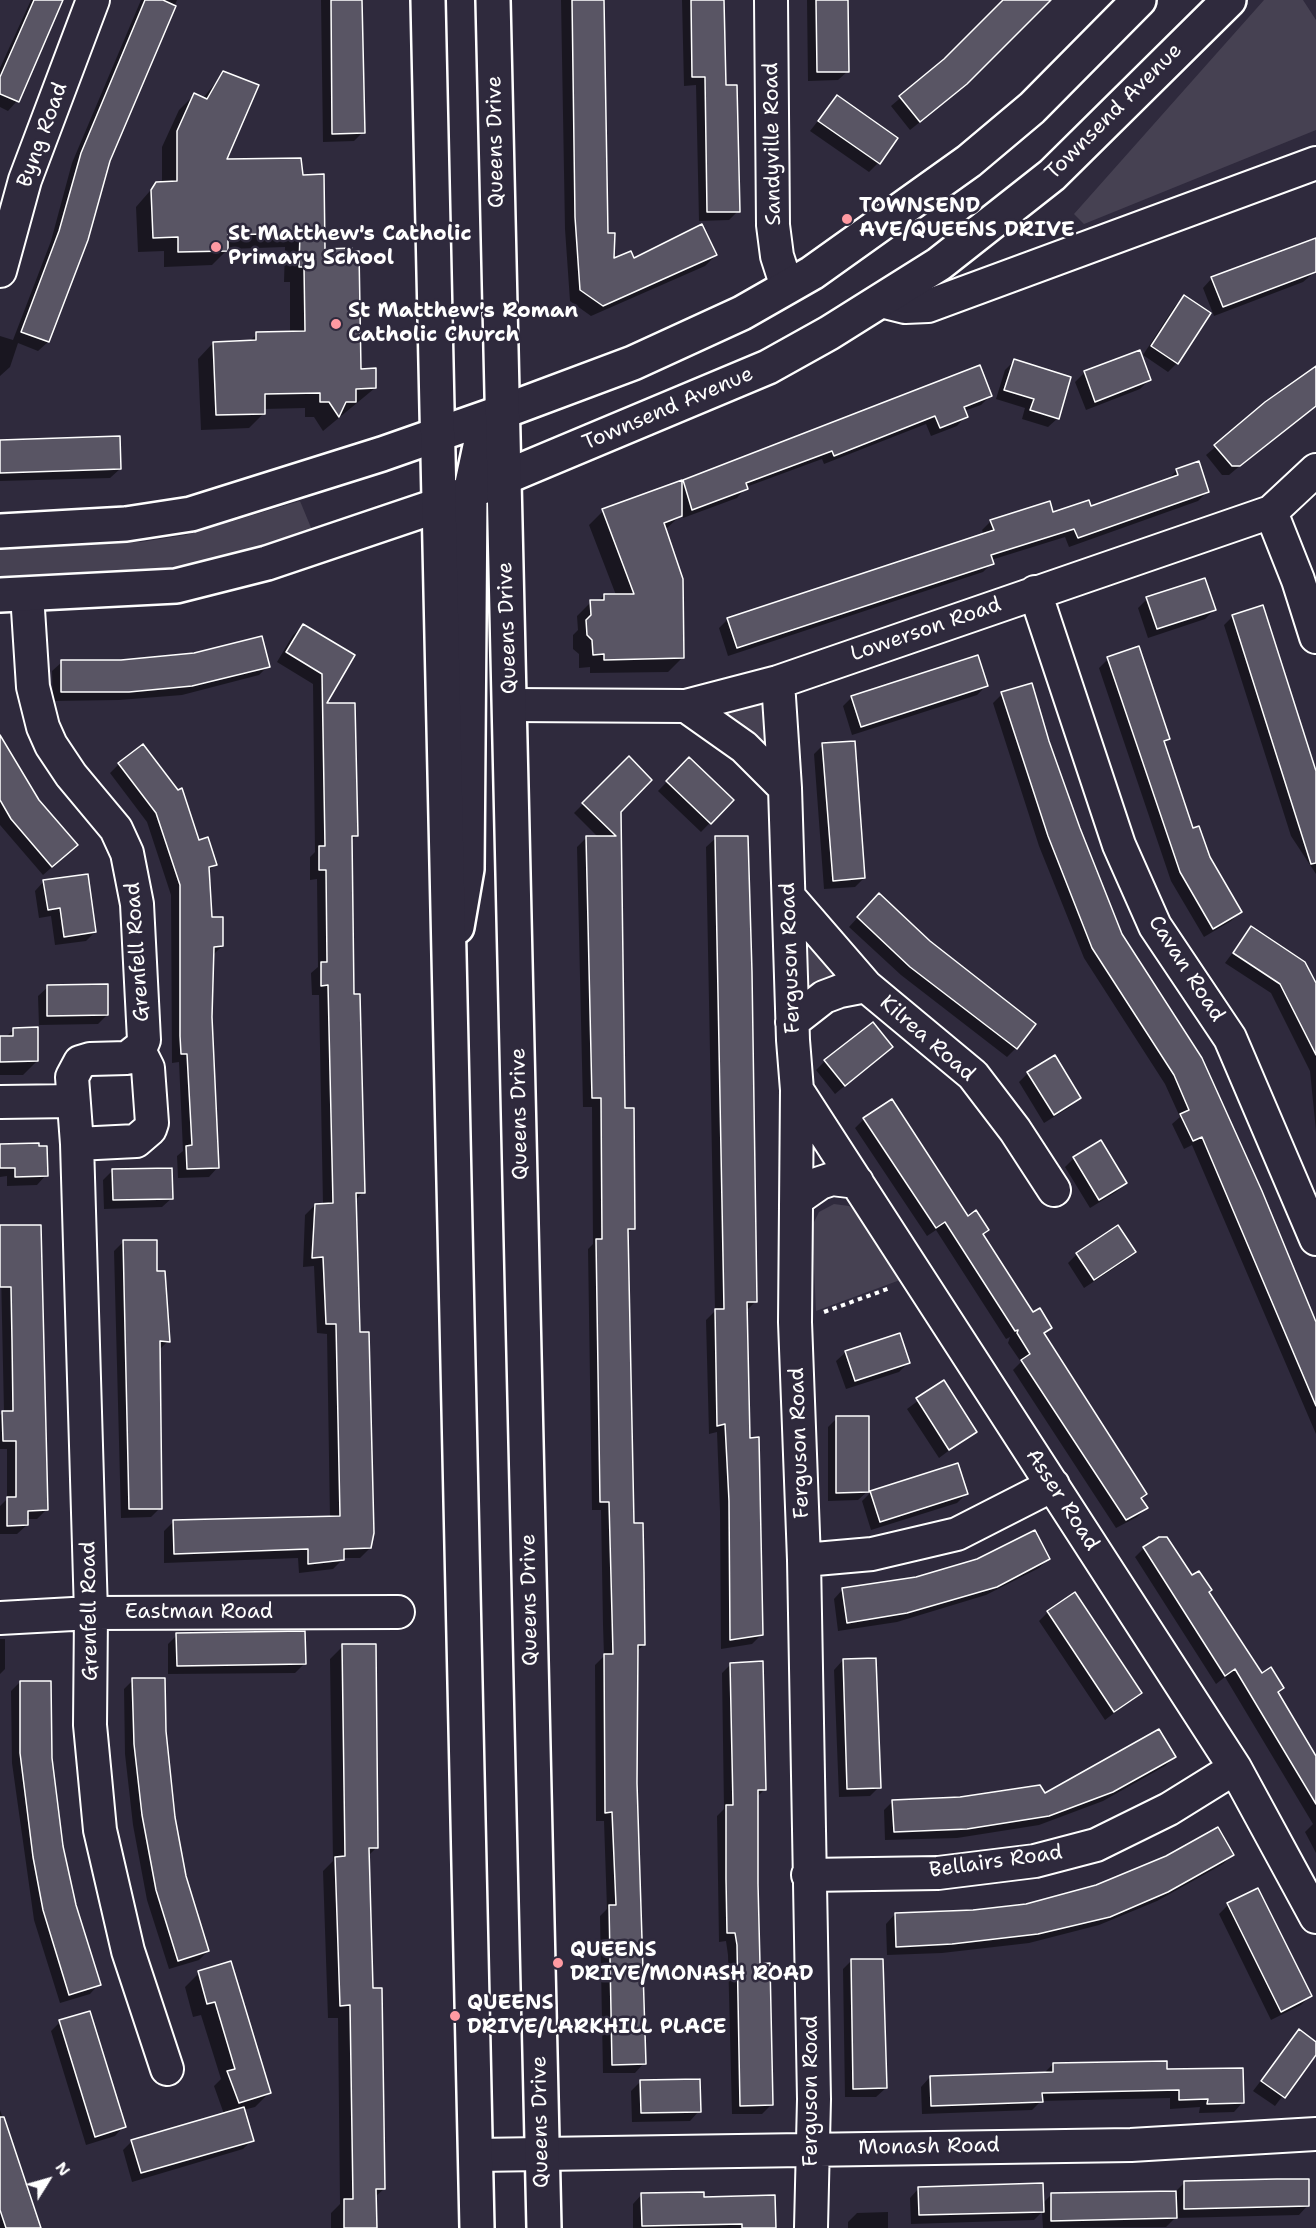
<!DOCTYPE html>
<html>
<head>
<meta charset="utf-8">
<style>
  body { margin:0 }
  #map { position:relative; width:1316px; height:2228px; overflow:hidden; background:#2f2a3d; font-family:"Shantell Sans",sans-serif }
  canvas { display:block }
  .north { position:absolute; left:18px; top:2150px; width:60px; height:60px; -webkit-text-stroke:4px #2f2a3d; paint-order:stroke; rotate:53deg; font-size:16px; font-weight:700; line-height:24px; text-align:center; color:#fff }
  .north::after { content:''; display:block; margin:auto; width:21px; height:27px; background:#fff; clip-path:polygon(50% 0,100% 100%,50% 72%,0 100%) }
</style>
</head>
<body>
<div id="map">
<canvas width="1316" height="2228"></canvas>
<div class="north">N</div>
</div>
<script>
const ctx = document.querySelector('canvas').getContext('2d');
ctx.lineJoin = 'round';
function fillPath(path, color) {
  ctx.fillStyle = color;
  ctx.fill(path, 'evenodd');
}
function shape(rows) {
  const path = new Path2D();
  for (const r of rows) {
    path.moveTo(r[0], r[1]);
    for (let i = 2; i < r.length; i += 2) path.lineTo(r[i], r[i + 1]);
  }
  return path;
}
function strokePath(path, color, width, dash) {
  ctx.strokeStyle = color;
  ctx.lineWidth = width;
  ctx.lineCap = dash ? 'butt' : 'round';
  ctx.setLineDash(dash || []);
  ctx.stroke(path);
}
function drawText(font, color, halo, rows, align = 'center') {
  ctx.font = font + ' "Shantell Sans",sans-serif';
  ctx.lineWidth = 5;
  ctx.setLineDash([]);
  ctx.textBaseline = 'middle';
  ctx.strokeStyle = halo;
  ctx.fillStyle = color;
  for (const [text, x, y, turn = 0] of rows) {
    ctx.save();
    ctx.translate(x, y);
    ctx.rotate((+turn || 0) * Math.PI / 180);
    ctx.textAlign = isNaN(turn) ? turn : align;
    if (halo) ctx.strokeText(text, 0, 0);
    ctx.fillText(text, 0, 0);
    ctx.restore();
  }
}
fillPath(shape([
  [1264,0,1303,0,1316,20,1316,130,1084,224,1074,214],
  [300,501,312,530,220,559,178,568,122,574,0,577,0,546,141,542,186,535],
  [764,701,770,750,720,714],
  [808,937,840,974,809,995],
  [834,1204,849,1206,857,1211,900,1280,816,1311,812,1226,819,1212]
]), '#464152');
fillPath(shape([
  [31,0,62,0,17,101,8,111,0,107,0,68],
  [141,0,177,0,108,160,87,236,48,342,38,351,18,343,10,367,0,376,0,336,13,340,51,241,72,163],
  [321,0,361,0,363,132,354,141,323,142],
  [561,0,603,0,607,234,613,261,716,255,705,266,591,316,570,301,565,229],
  [682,0,722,0,724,86,738,211,729,220,699,221,696,85,684,86],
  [807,0,847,0,848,71,838,80,808,81],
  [1006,0,1049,0,956,93,910,130,891,106,945,60],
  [224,73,224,161,302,177,359,370,375,388,323,431,314,417,305,417,305,408,264,409,264,413,249,428,201,430,198,359,213,343,249,342,257,334,290,333,290,282,284,282,285,247,228,249,212,265,164,267,164,251,138,252,136,207,156,184,162,184,162,147,179,110,194,95,202,99],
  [837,97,878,163,869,172,810,131],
  [1316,240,1316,271,1303,282,1214,316,1203,288,1212,278],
  [1184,297,1177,363,1168,372,1143,355,1175,306],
  [1139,352,1149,380,1140,389,1086,410,1075,382,1084,373],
  [1014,361,1058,418,1048,427,1022,419,1025,408,996,399,1005,370],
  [1316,368,1316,407,1274,437,1229,475,1222,475,1206,455,1266,404],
  [990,396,981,405,964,411,966,416,957,426,931,436,926,424,824,464,822,459,746,487,737,498,683,518,682,514,665,530,682,658,668,672,590,673,590,667,579,668,579,654,573,649,573,635,578,630,577,616,591,602,598,602,604,595,616,595,589,525,603,511,684,481],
  [0,440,120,469,110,478,0,481],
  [1198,463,1207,492,1198,501,1069,547,1065,537,991,560,992,563,983,572,728,656,719,628,728,619,984,535,982,530,991,521,1090,507,1167,481,1176,471],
  [1147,599,1214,610,1205,619,1148,638,1138,608],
  [1233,616,1316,776,1316,874,1291,836,1224,625],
  [303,626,353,656,324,705,357,835,350,842,352,995,363,1192,355,1201,370,1548,360,1558,344,1558,333,1569,299,1573,298,1558,164,1563,164,1531,174,1521,330,1518,327,1334,317,1333,314,1266,303,1267,305,1215,315,1205,323,1205,319,995,312,995,311,973,318,967,317,879,310,880,310,857,315,852,313,684,277,662,293,635],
  [1108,659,1168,739,1163,744,1192,830,1240,912,1231,921,1204,937,1171,881,1099,668],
  [62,662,268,666,259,675,182,695,119,700,53,701,52,671],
  [986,686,977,695,852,735,843,706,852,697],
  [1002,694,1047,742,1078,829,1120,935,1316,1324,1316,1434,1192,1145,1184,1149,1172,1124,1180,1117,1165,1084,1084,958,1039,846,993,703],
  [0,745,67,854,43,875,0,825],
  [823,745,864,878,855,887,824,889,814,754],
  [629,758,619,811,624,1109,633,1228,626,1235,632,1524,644,1645,636,1652,636,1783,644,2063,635,2073,603,2073,600,1916,607,1909,604,1821,596,1821,595,1665,604,1656,603,1625,601,1510,592,1510,588,1249,593,1244,592,1107,583,1107,577,847,586,838,599,838,574,813],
  [689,759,732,800,701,832,658,791],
  [119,764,198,842,215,864,208,872,210,918,222,946,212,956,211,1017,218,1167,209,1177,178,1178,177,1156,183,1151,179,1062,172,1063,171,895,147,822,110,773],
  [716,838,756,1301,746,1311,749,1439,761,1635,752,1644,721,1649,720,1511,717,1432,709,1434,706,1320,715,1311,706,847],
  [44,881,95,932,86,941,55,945,51,916,39,918,35,891],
  [870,904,1016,1048,1007,1057,901,975,849,927],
  [1251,928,1316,987,1316,1131,1310,1071,1271,993,1225,963],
  [48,987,107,1015,98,1024,39,1025,38,996],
  [14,1029,37,1061,23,1075,0,1075,0,1037,6,1037],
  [891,1047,835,1094,816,1070,825,1061],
  [1028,1073,1079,1098,1070,1107,1044,1123,1019,1082],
  [864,1119,967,1218,987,1230,982,1235,1033,1314,1050,1328,1043,1335,1145,1494,1140,1499,1146,1508,1137,1517,1116,1528,1013,1370,1021,1362,1008,1343,1010,1337,1006,1339,936,1230,927,1236,855,1128],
  [1100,1142,1125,1183,1116,1192,1090,1208,1065,1167,1074,1158],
  [0,1146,46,1175,37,1185,7,1186,7,1176,0,1177],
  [112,1171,172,1198,162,1207,104,1209,103,1180],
  [0,1226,39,1226,46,1510,37,1519,26,1519,27,1525,17,1534,0,1534,0,1506,7,1499,7,1449,0,1449,0,1415,4,1412],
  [123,1242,156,1273,168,1341,159,1350,160,1508,151,1517,121,1518,114,1251],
  [1134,1252,1125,1261,1084,1288,1068,1263,1077,1254],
  [846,1352,908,1363,899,1372,846,1389,836,1361],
  [943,1382,975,1431,939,1458,907,1409],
  [837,1418,868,1491,858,1500,828,1501,828,1427],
  [871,1492,966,1494,957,1503,871,1530,862,1501],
  [1144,1548,1192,1577,1208,1592,1262,1675,1282,1688,1277,1693,1316,1759,1316,1853,1305,1832,1313,1824,1225,1677,1216,1684,1135,1557],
  [1048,1559,1039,1568,986,1595,897,1622,838,1631,834,1599,843,1589],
  [1048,1612,1140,1693,1105,1720,1039,1621],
  [177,1635,304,1664,295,1673,168,1674,168,1644],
  [0,1639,5,1639,5,1669,0,1674],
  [343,1646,377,1847,368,1856,371,1989,384,2189,375,2197,375,2228,331,2228,331,2213,340,2204,338,2018,328,2018,323,1871,333,1861,330,1659],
  [843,1660,879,1787,870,1796,839,1797,834,1670],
  [731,1664,764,1790,756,1798,759,1965,772,2104,762,2114,732,2114,728,1955,726,1941,719,1942,717,1816,724,1809,722,1673],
  [133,1680,165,1731,173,1818,185,1876,208,1951,199,1960,169,1969,147,1900,133,1825,125,1754,124,1689],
  [20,1682,51,1758,62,1846,75,1905,99,1984,90,1994,60,2003,34,1920,12,1763,11,1691],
  [1174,1757,1165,1766,1103,1801,1039,1825,957,1838,885,1840,884,1810,893,1801,1044,1795],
  [1232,1855,1223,1864,1157,1901,1099,1925,1029,1943,942,1953,887,1955,886,1924,895,1914,974,1911,1026,1905],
  [1228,1905,1310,1996,1301,2005,1271,2020,1219,1914],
  [852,1960,886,2088,876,2097,845,2097,843,1969],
  [199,1973,269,2093,255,2107,243,2110,252,2140,243,2149,132,2182,123,2150,132,2141,224,2114,214,2086,221,2079,201,2015,193,2017,185,1987],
  [60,2022,124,2126,115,2136,86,2145,51,2031],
  [1299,2031,1316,2044,1316,2052,1275,2106,1253,2091],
  [1053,2064,1166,2071,1243,2102,1234,2112,1199,2113,1200,2107,1170,2109,1170,2098,1041,2101,1032,2110,922,2114,921,2087,930,2077,1044,2073],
  [640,2082,699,2111,690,2121,632,2122,631,2091],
  [0,2110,40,2228,0,2228],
  [1184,2183,1308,2205,1299,2215,1175,2218,1166,2227,1043,2228,1042,2212,1034,2220,911,2224,910,2198,919,2188,1043,2203,1051,2195,1174,2193],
  [642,2194,702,2198,774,2228,633,2228,633,2204],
  [888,2212,888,2228,848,2228,848,2222,857,2213]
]), '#0007');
const building = shape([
  [34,0,63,0,19,102,0,94,0,77,34,0],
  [145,0,163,0,176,6,110,161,88,240,49,342,21,332,59,231,81,153,145,0],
  [331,0,362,0,365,133,332,134,331,0],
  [572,0,604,0,608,233,615,233,614,258,631,251,634,258,702,224,717,255,603,306,580,290,575,217,572,0],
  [691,0,724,0,726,85,737,85,740,212,707,212,705,77,692,77,691,0],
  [816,0,848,0,849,72,817,72,816,0],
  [1003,0,1051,0,967,84,920,122,899,96,944,59,1003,0],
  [223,71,259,85,227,159,301,158,303,175,324,174,325,249,352,248,352,252,359,251,361,369,376,368,376,388,356,389,356,402,346,402,339,417,329,402,320,402,320,393,265,394,265,414,216,415,213,342,256,340,256,332,305,331,304,267,299,267,300,233,228,235,228,251,178,252,178,237,153,238,151,190,156,182,177,181,177,131,194,93,207,99,223,71],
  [837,95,898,138,880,164,818,121,837,95],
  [1316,238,1316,272,1223,307,1211,277,1316,238],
  [1184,295,1211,313,1178,364,1151,346,1184,295],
  [1140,350,1151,380,1095,402,1084,371,1140,350],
  [1014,359,1071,377,1059,419,1030,410,1034,399,1004,390,1014,359],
  [980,365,992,396,964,407,968,417,940,428,935,416,834,456,832,451,746,483,748,489,692,510,683,480,980,365],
  [1316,366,1316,406,1240,466,1232,466,1214,445,1265,402,1316,366],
  [120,436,121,469,0,473,0,440,120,436],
  [1199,461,1209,492,1078,538,1074,529,991,555,994,564,737,648,727,618,994,530,990,520,1050,501,1053,512,1089,500,1091,506,1178,475,1176,469,1199,461],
  [682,480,682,516,664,523,683,579,684,658,604,660,604,654,593,655,592,640,587,635,586,620,591,615,590,600,604,600,604,594,634,594,602,509,682,480],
  [1205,578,1216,610,1157,629,1146,597,1205,578],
  [1263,605,1316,771,1316,863,1311,864,1232,615,1263,605],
  [303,624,355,655,327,703,355,703,358,836,352,836,354,994,360,994,365,1193,356,1193,360,1332,369,1332,374,1533,371,1548,344,1549,344,1560,308,1564,308,1549,174,1554,173,1520,340,1516,336,1324,326,1324,323,1257,312,1258,315,1204,333,1203,328,985,321,986,321,962,327,962,326,870,319,870,319,846,325,846,322,674,286,652,303,624],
  [262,636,270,667,192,686,129,692,61,692,61,660,121,660,194,653,262,636],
  [1139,646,1170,739,1164,741,1193,828,1199,826,1210,857,1242,912,1213,929,1180,872,1107,657,1139,646],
  [978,655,988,686,861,727,851,696,978,655],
  [1032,683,1049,741,1080,828,1122,934,1202,1058,1262,1191,1316,1322,1316,1406,1202,1137,1193,1141,1180,1114,1189,1110,1174,1075,1092,948,1048,836,1001,692,1032,683],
  [0,735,39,800,78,845,52,867,11,819,0,800,0,735],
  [855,741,865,878,833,881,822,743,855,741],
  [143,744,178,790,182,788,199,840,208,837,217,865,209,867,212,917,223,917,223,946,214,947,212,1017,219,1168,187,1169,186,1146,192,1145,187,1054,181,1054,180,1036,180,885,156,813,118,763,143,744],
  [629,756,652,780,621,812,625,1108,634,1108,635,1229,628,1229,634,1523,643,1523,644,1573,645,1645,638,1645,637,1783,646,2064,612,2065,609,1905,616,1905,612,1812,605,1813,604,1654,613,1654,612,1615,609,1502,600,1502,596,1239,602,1239,601,1098,592,1098,586,836,616,836,582,803,629,756],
  [689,757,734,800,711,824,666,781,689,757],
  [715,836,748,836,752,972,757,1302,747,1302,750,1438,759,1437,763,1635,730,1640,729,1501,725,1424,717,1426,715,1309,724,1309,715,836],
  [88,874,96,932,64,937,60,908,48,910,43,880,88,874],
  [879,893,930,941,1036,1024,1017,1049,910,967,857,917,879,893],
  [1251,926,1305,962,1316,983,1316,1055,1280,984,1233,953,1251,926],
  [108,984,108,1015,47,1016,47,985,108,984],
  [873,1022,893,1047,845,1086,824,1060,873,1022],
  [38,1027,38,1061,0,1062,0,1036,13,1036,13,1028,38,1027],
  [1055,1055,1081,1098,1054,1115,1027,1072,1055,1055],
  [892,1099,968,1216,976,1210,989,1230,983,1234,1033,1312,1040,1308,1052,1328,1044,1333,1147,1494,1141,1498,1148,1508,1126,1520,1021,1360,1030,1354,1017,1333,1018,1330,1015,1331,945,1222,936,1228,863,1118,892,1099],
  [1101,1140,1127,1183,1099,1200,1073,1157,1101,1140],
  [39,1143,39,1146,47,1146,48,1176,15,1177,15,1168,0,1168,0,1144,39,1143],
  [172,1168,173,1199,113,1200,112,1169,172,1168],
  [0,1225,41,1225,48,1510,28,1511,28,1525,7,1526,7,1497,16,1497,16,1441,3,1441,2,1411,13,1411,12,1341,11,1287,0,1287,0,1225],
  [1118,1225,1136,1252,1094,1280,1076,1253,1118,1225],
  [123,1240,157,1240,157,1271,165,1271,170,1342,160,1341,162,1509,129,1509,123,1240],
  [900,1333,910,1363,855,1381,845,1351,900,1333],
  [944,1380,977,1432,949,1450,916,1398,944,1380],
  [836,1416,869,1416,869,1492,836,1493,836,1416],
  [958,1463,968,1494,880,1522,870,1491,958,1463],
  [1035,1530,1050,1559,997,1587,907,1613,847,1623,842,1588,916,1577,977,1559,1035,1530],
  [1159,1537,1167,1537,1192,1575,1199,1571,1212,1590,1209,1592,1262,1673,1271,1667,1284,1688,1278,1692,1316,1756,1316,1804,1235,1669,1225,1676,1143,1547,1159,1537],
  [1075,1592,1142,1693,1114,1712,1047,1611,1075,1592],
  [305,1631,306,1664,177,1666,176,1633,305,1631],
  [342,1644,376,1644,378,1848,369,1848,373,1988,382,1988,385,2189,376,2189,377,2228,344,2228,344,2199,353,2199,350,2005,340,2006,335,1857,345,1856,342,1644],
  [876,1658,881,1788,847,1789,843,1659,876,1658],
  [763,1661,766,1790,758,1790,758,1884,760,1964,770,1963,773,2105,740,2106,737,1945,735,1933,727,1933,726,1879,726,1805,733,1805,730,1663,763,1661],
  [132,1678,165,1678,166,1731,175,1817,186,1876,209,1951,178,1961,156,1890,142,1815,134,1744,132,1678],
  [20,1681,51,1681,52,1758,63,1846,76,1905,101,1985,69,1995,43,1910,33,1857,20,1753,20,1681],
  [1159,1729,1176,1757,1113,1792,1049,1816,967,1829,894,1832,892,1800,960,1797,1040,1785,1045,1793,1159,1729],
  [1218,1827,1234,1855,1168,1892,1110,1917,1038,1934,952,1944,896,1947,895,1913,973,1910,1026,1904,1096,1885,1166,1856,1218,1827],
  [1258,1888,1312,1996,1281,2012,1227,1903,1258,1888],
  [851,1959,883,1959,887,2088,853,2089,851,1959],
  [231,1961,271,2093,239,2103,227,2071,235,2069,215,2002,207,2004,198,1971,231,1961],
  [90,2011,126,2127,95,2137,59,2020,90,2011],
  [1299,2029,1316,2042,1316,2055,1285,2098,1261,2081,1299,2029],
  [1167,2061,1167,2069,1243,2068,1244,2103,1207,2104,1208,2099,1179,2100,1179,2090,1042,2093,1043,2102,931,2106,930,2076,1053,2072,1053,2063,1167,2061],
  [700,2079,701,2112,641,2113,640,2080,700,2079],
  [244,2107,254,2141,141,2173,131,2140,244,2107],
  [0,2117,4,2117,41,2228,6,2228,0,2210,0,2117],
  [1277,2179,1309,2179,1309,2206,1184,2209,1184,2181,1277,2179],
  [1043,2183,1044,2212,919,2215,918,2187,1043,2183],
  [1176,2191,1177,2218,1051,2221,1051,2193,1176,2191],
  [704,2192,704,2197,775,2195,776,2228,742,2228,742,2224,642,2226,641,2193,704,2192]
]);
fillPath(building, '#595564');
strokePath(building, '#fff', 1.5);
const minor = shape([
  [771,0,773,225,777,256,787,287],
  [0,271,25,180,93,0],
  [881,301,905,307,928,306,1316,163],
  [1271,512,1298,580,1316,637],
  [1035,592,1119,845,1155,926,1230,1038,1316,1239],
  [27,594,33,687,43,727,51,745,71,775,116,829,127,853,137,904,144,1040,141,1047,127,1058,90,1059,80,1062,72,1077,77,1144,91,1613,90,1725,100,1830,128,1951,167,2069],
  [778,682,785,788],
  [511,705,686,706,778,682,1271,512,1316,470],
  [686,706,744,747,785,788,793,1040,797,1090,795,1322,804,1560,814,2099,811,2228],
  [789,897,866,986,973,1075,1015,1130,1054,1190],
  [792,1022,824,997,840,991,866,986],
  [797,1090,1235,1768,1316,1917],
  [0,1102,73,1101],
  [77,1144,136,1141,150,1129,152,1123,148,1068,139,1050],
  [797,1199,820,1183,832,1179,857,1182],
  [804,1560,872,1554,957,1534,1053,1485],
  [0,1618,91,1613,398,1612],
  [808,1875,938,1873,1035,1861,1096,1845,1169,1809,1235,1768],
  [476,2155,1131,2145,1316,2134]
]);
const primary = shape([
  [0,531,126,524,191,514,382,454,502,412,633,363,742,313,812,273,969,161,1032,108,1139,0],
  [0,595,176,586,267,563,439,505,768,367,829,333,939,264,1052,175,1229,0],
  [457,927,467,869,470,493,482,437,502,412]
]);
const trunk = shape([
  [428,0,477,2228],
  [493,0,544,2228]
]);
strokePath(minor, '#fff', 36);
strokePath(primary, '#fff', 38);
strokePath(trunk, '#fff', 38);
strokePath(shape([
  [824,1312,890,1288]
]), '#fff', 4, [4.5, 4.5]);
strokePath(minor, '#2f2a3d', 32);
strokePath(primary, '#2f2a3d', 33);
strokePath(trunk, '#2f2a3d', 33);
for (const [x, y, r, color] of [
  [847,219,6,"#ff9aa2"],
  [216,247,6,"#ff9aa2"],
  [336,324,6,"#ff9aa2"],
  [558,1963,6,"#ff9aa2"],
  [455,2016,6,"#ff9aa2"]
]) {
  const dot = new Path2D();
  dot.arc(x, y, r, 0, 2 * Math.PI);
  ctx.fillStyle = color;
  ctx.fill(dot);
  strokePath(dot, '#2f2a3d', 2);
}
drawText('21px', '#fff', '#2f2a3d', [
  ["Townsend Avenue",1114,112,-45],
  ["Byng Road",43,135,-70],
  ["Queens Drive",496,142,-91],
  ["Sandyville Road",773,144,-91],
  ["Townsend Avenue",668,409,-23],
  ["Queens Drive",508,628,-92],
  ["Lowerson Road",926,630,-19],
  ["Grenfell Road",138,952,-94],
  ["Ferguson Road",791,958,-92],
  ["Cavan Road",1186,969,57],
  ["Kilrea Road",927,1039,41],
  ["Queens Drive",520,1114,-91],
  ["Ferguson Road",800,1443,-92],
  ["Asser Road",1062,1500,57],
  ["Queens Drive",530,1600,-91],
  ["Grenfell Road",90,1611,-91],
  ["Eastman Road",199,1613],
  ["Bellairs Road",996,1862,-8],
  ["Ferguson Road",812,2091,-90],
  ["Queens Drive",541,2122,-91],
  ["Monash Road",929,2147,-1]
]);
drawText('bold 21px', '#fff', '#2f2a3d', [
  ["TOWNSEND",859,207],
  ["AVE/QUEENS DRIVE",859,231],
  ["St Matthew's Catholic",228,235],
  ["Primary School",228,259],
  ["St Matthew's Roman",348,312],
  ["Catholic Church",348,336],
  ["QUEENS",570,1951],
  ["DRIVE/MONASH ROAD",570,1975],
  ["QUEENS",467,2004],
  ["DRIVE/LARKHILL PLACE",467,2028]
], 'left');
</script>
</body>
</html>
